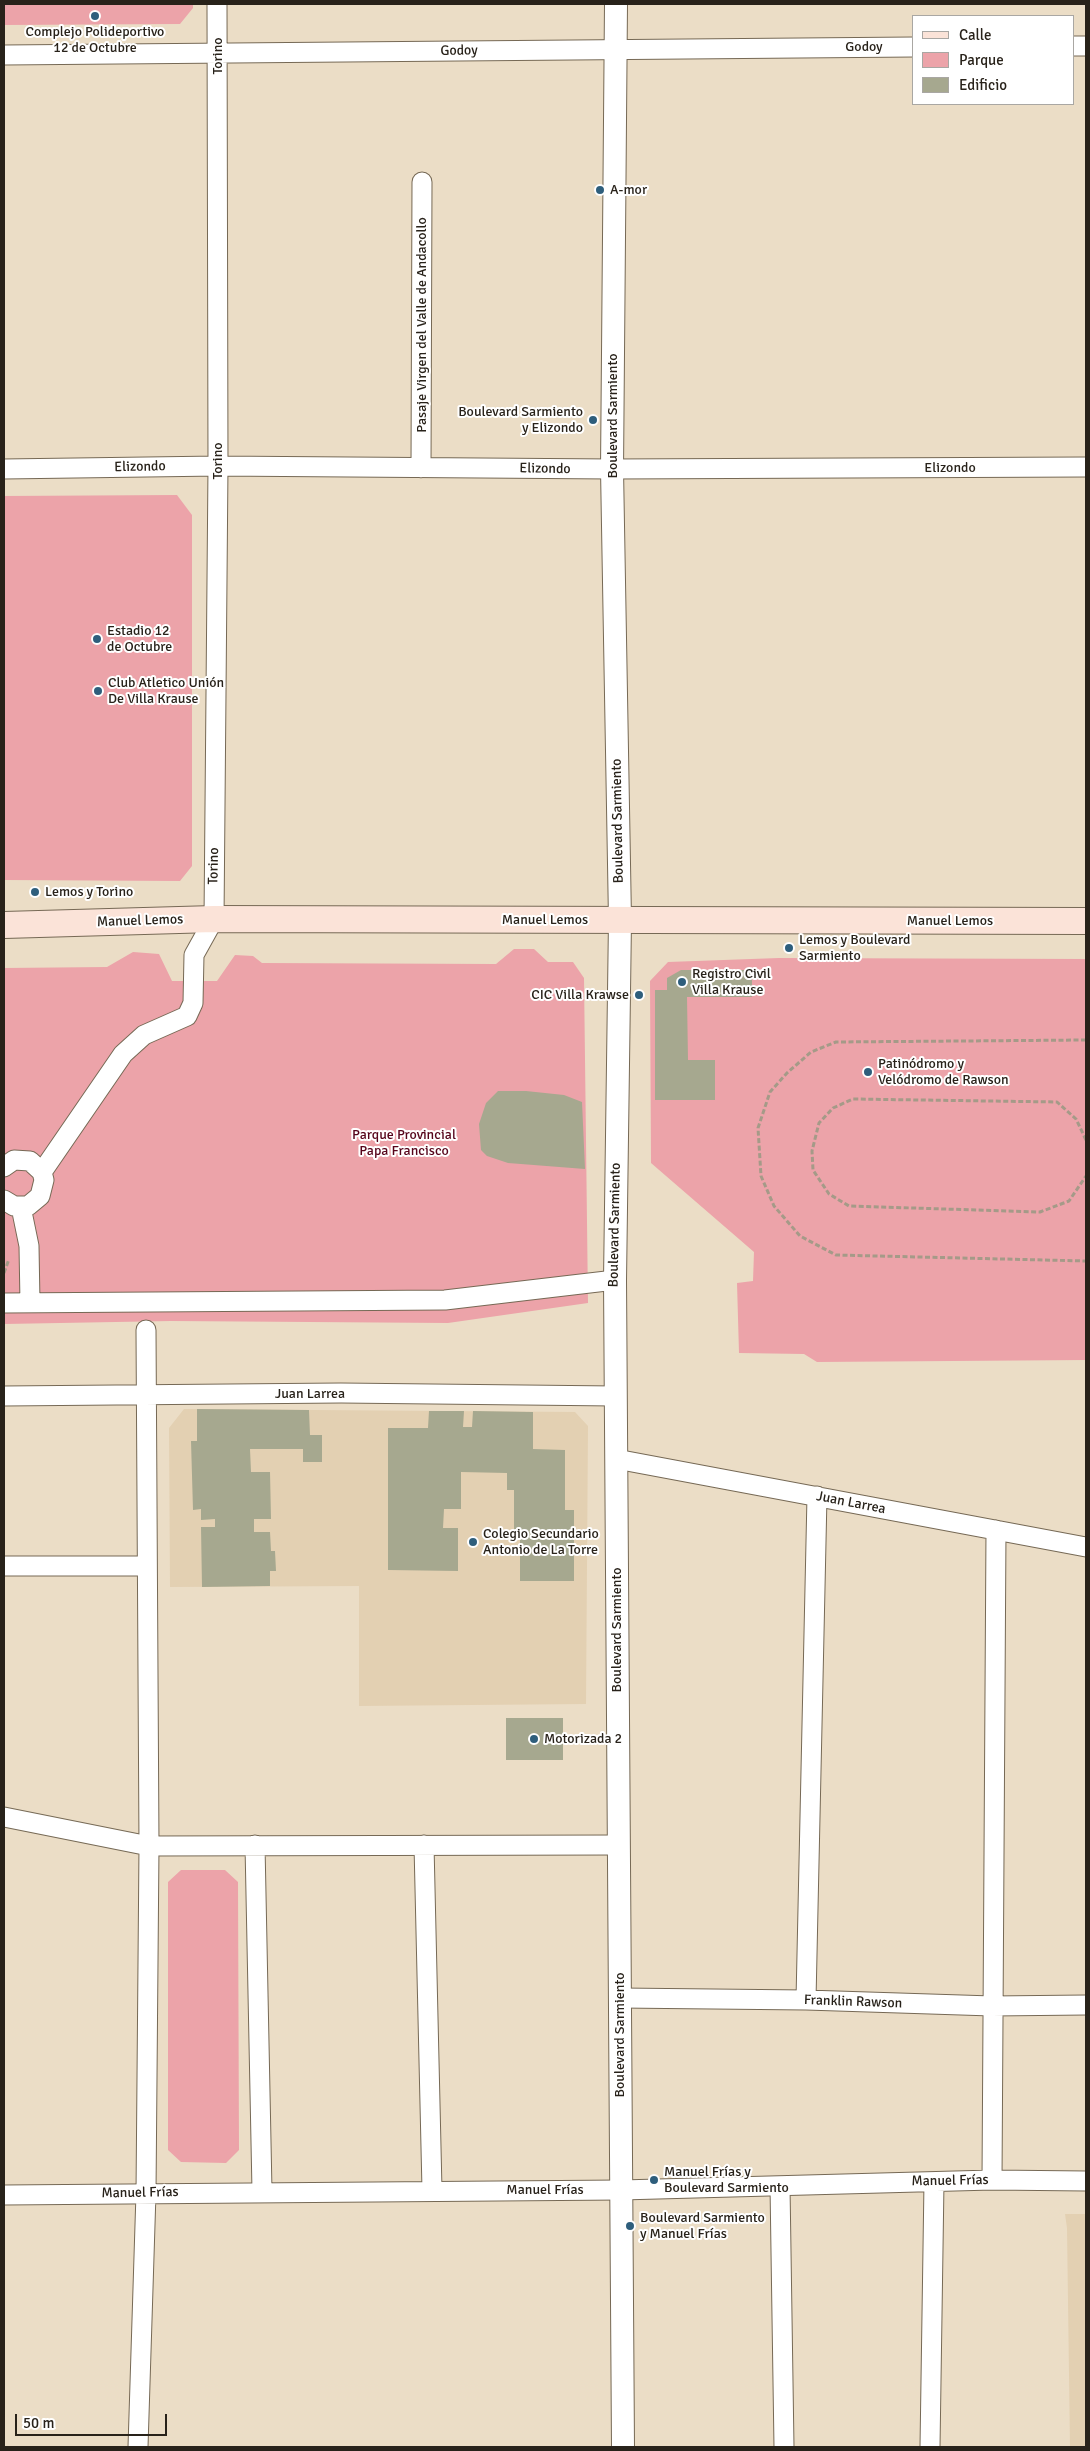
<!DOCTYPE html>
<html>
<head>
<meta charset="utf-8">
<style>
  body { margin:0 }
  #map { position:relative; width:1090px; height:2451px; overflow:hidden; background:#ebddc6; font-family:Signika,sans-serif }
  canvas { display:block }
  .frame { position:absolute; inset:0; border:5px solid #28221a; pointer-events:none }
  .legend { position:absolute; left:912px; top:15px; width:162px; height:90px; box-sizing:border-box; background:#fff; border:1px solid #a9a7a3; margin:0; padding:6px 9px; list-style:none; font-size:15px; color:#28221a }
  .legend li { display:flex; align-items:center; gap:10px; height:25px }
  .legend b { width:25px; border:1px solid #a9a7a3 }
  .scale { position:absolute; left:15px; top:2414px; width:152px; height:22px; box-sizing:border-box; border:2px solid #28221a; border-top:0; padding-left:6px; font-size:15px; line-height:18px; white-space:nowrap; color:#28221a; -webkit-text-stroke:4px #fff; paint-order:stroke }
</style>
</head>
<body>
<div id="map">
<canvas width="1090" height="2451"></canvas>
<div class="frame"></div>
<ul class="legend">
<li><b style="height:6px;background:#fbe3d8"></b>Calle</li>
<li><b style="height:14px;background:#eca3a9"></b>Parque</li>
<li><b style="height:14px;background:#a6a88f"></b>Edificio</li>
</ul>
<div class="scale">50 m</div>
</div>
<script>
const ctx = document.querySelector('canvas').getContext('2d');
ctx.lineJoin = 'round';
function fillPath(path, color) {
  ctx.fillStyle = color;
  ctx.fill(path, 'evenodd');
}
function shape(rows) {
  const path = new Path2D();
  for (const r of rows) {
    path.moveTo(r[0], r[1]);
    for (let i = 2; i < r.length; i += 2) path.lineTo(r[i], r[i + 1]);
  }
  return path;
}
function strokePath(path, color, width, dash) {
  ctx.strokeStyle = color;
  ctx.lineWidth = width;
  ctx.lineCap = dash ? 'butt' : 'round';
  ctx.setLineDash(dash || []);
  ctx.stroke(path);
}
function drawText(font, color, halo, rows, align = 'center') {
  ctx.font = font + ' Signika,sans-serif';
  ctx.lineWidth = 4;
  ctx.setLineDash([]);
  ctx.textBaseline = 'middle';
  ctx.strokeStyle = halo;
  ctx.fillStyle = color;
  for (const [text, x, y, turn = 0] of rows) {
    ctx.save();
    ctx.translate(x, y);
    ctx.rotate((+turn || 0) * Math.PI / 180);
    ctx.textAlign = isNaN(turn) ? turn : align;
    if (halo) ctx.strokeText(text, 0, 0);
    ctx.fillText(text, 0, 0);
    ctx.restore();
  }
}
fillPath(shape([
  [184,1409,575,1412,588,1426,586,1704,359,1706,359,1586,170,1587,169,1428],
  [1065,2214,1086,2214,1086,2447,1070,2447,1067,2228]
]), '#e3d0b2');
fillPath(shape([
  [4,4,193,4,193,8,180,24,4,25],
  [177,495,192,515,192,866,180,881,4,880,4,496],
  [514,949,534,949,548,962,573,962,584,978,588,1303,448,1323,171,1321,4,1324,4,968,107,967,133,952,159,954,172,981,217,981,235,955,253,956,262,963,496,964],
  [779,958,1086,959,1086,1360,817,1362,804,1354,739,1353,737,1283,753,1281,754,1252,651,1163,650,981,668,962],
  [181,1870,225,1870,238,1882,239,2150,226,2163,181,2162,168,2150,168,1882]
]), '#eca3a9');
fillPath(shape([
  [681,970,752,970,752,997,687,997,688,1060,715,1060,715,1100,655,1100,655,990,667,990,667,978],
  [498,1091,526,1091,564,1095,582,1102,585,1169,508,1163,487,1156,481,1150,479,1124,486,1103],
  [197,1409,309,1410,310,1435,322,1435,322,1462,303,1462,303,1449,250,1449,251,1472,270,1472,271,1519,254,1519,254,1532,270,1532,271,1551,275,1551,276,1571,270,1571,270,1586,202,1587,201,1527,215,1527,215,1519,201,1520,201,1509,193,1510,191,1441,197,1441],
  [429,1411,464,1411,463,1427,472,1427,473,1411,533,1412,533,1449,565,1450,565,1510,574,1510,574,1581,520,1581,520,1533,514,1533,514,1490,507,1490,507,1473,461,1472,461,1509,444,1509,443,1528,458,1528,458,1571,388,1570,388,1428,428,1428],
  [506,1718,563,1718,563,1760,506,1760]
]), '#a6a88f');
const minor = shape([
  [1074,46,1086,46],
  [4,55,914,47],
  [421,468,422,182],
  [4,469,218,466,612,469,1086,467],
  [4,1167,14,1160,30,1161,42,1172,44,1180,40,1196,28,1206,14,1206,4,1200],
  [42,1172,123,1054,144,1035,187,1016,193,1003,194,955,214,919,218,466,217,4],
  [21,1207,29,1246,30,1303],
  [4,1303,445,1300,615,1280],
  [4,1396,341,1393,615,1396],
  [616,1459,1086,1547],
  [4,1566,147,1566],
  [4,1817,149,1846,618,1845],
  [255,1845,262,2191],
  [424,1845,432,2190],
  [620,1998,806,2000,992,2006,1086,2005],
  [806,2000,817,1496],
  [992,2180,996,1530],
  [780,2186,784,2447],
  [4,2195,621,2190,992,2180,1086,2181],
  [138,2447,146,2193,149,1846,146,1330],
  [930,2447,934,2182]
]);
const tertiary = shape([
  [616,4,612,469,620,920,615,1280,623,2447]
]);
const secondary = shape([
  [4,925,214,919,1086,921]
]);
strokePath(minor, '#766955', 21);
strokePath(tertiary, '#766955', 24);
strokePath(secondary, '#766955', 28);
strokePath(shape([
  [1086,1040,836,1042,811,1052,787,1073,770,1092,758,1128,761,1176,774,1206,800,1236,836,1255,1086,1261],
  [1086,1140,1076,1119,1057,1102,853,1099,833,1108,819,1123,812,1151,813,1170,829,1194,849,1206,1040,1212,1069,1201,1086,1176],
  [4,1273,9,1259]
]), '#a59a88', 3, [5, 2.5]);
strokePath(minor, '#fff', 19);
strokePath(tertiary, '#fff', 22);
strokePath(secondary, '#fbe3d8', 26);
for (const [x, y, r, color] of [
  [95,16,5,"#2e5e7c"],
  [600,190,5,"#2e5e7c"],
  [593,420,5,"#2e5e7c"],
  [97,639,5,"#2e5e7c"],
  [98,691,5,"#2e5e7c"],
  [35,892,5,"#2e5e7c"],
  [789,948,5,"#2e5e7c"],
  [682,982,5,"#2e5e7c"],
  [639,995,5,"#2e5e7c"],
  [868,1072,5,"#2e5e7c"],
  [473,1542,5,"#2e5e7c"],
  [534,1739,5,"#2e5e7c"],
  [654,2180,5,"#2e5e7c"],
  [630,2226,5,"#2e5e7c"]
]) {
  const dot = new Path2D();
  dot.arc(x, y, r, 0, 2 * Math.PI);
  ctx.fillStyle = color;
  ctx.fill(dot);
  strokePath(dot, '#fff', 2);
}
drawText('14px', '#28221a', '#fff', [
  ["Complejo Polideportivo",95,32,"center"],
  ["12 de Octubre",95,48,"center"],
  ["A-mor",610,190],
  ["Boulevard Sarmiento",583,412,"right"],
  ["y Elizondo",583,428,"right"],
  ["Estadio 12",107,631],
  ["de Octubre",107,647],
  ["Club Atletico Unión",108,683],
  ["De Villa Krause",108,699],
  ["Lemos y Torino",45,892],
  ["Lemos y Boulevard",799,940],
  ["Sarmiento",799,956],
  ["Registro Civil",692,974],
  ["Villa Krause",692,990],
  ["CIC Villa Krawse",629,995,"right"],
  ["Patinódromo y",878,1064],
  ["Velódromo de Rawson",878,1080],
  ["Colegio Secundario",483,1534],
  ["Antonio de La Torre",483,1550],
  ["Motorizada 2",544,1739],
  ["Manuel Frías y",664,2172],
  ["Boulevard Sarmiento",664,2188],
  ["Boulevard Sarmiento",640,2218],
  ["y Manuel Frías",640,2234]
], 'left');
drawText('14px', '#28221a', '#fff', [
  ["Godoy",864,47],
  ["Godoy",459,51,-1],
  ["Torino",218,56,-90],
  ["Pasaje Virgen del Valle de Andacollo",422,325,-90],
  ["Boulevard Sarmiento",613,416,-90],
  ["Torino",218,461,-90],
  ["Elizondo",140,467,-1],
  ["Elizondo",950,468],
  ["Elizondo",545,469,1],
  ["Boulevard Sarmiento",618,821,-91],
  ["Torino",214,866,-89],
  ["Manuel Lemos",545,920],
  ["Manuel Lemos",140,921,-2],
  ["Manuel Lemos",950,921],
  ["Boulevard Sarmiento",615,1225,-89],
  ["Juan Larrea",310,1394],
  ["Juan Larrea",851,1503,11],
  ["Boulevard Sarmiento",617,1630,-90],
  ["Franklin Rawson",853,2002,2],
  ["Boulevard Sarmiento",620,2035,-90],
  ["Manuel Frías",950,2181,-1],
  ["Manuel Frías",545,2190],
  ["Manuel Frías",140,2193,-1]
]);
drawText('14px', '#56041a', '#fff', [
  ["Parque Provincial",404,1135],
  ["Papa Francisco",404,1151]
]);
</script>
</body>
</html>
